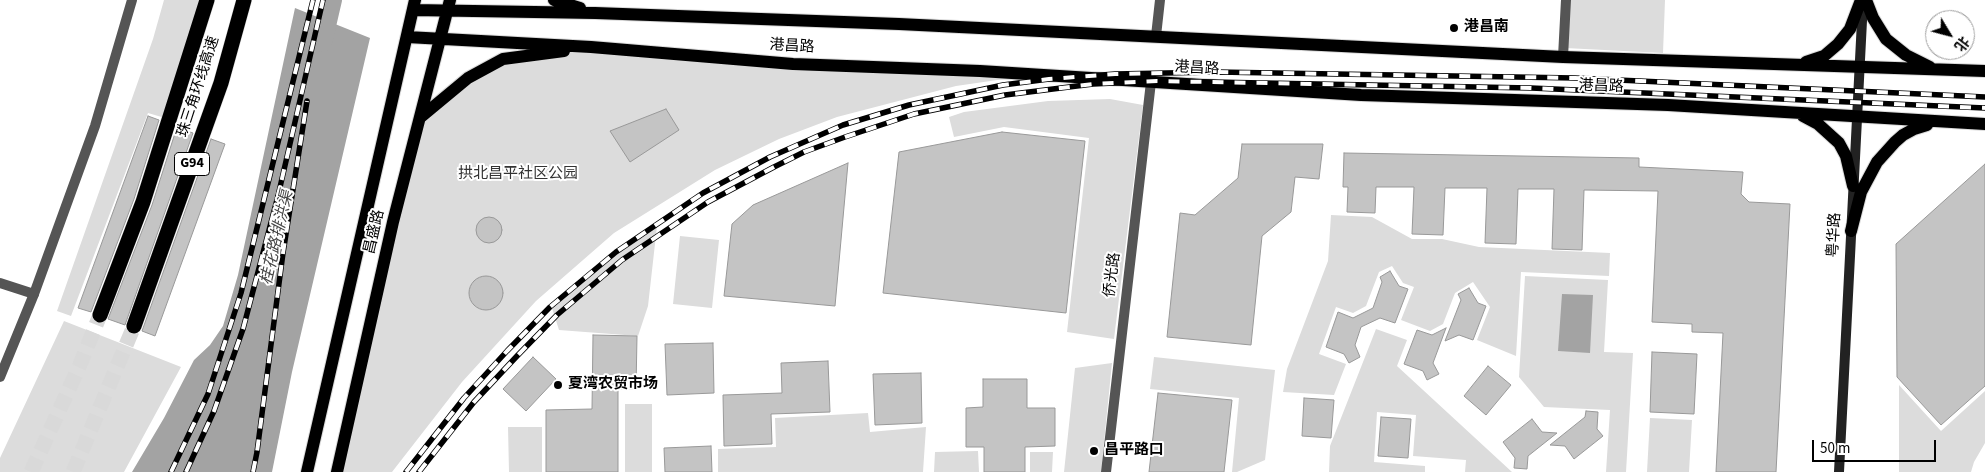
<!DOCTYPE html>
<html>
<head>
<meta charset="utf-8">
<style>
  body { margin:0 }
  #map { position:relative; width:1985px; height:472px; overflow:hidden; background:#fff; font-family:"Source Sans 3","Noto Sans SC",sans-serif }
  canvas { display:block }
  .north { position:absolute; left:1925px; top:10px; width:50px; height:50px; box-sizing:border-box; background:#fff; border:1px solid #999; border-radius:50%; rotate:127deg; font-size:14px; font-weight:700; line-height:20px; text-align:center; color:#000 }
  .north::after { content:''; display:block; margin:auto; width:18px; height:22px; background:#000; clip-path:polygon(50% 0,100% 100%,50% 72%,0 100%) }
  .scale { position:absolute; left:1812px; top:440px; width:124px; height:22px; box-sizing:border-box; border:2px solid #000; border-top:0; padding-left:6px; font-size:15px; line-height:18px; white-space:nowrap; color:#000; -webkit-text-stroke:4px #fff; paint-order:stroke }
</style>
</head>
<body>
<div id="map">
<canvas width="1985" height="472"></canvas>
<div class="north">北</div>
<div class="scale">50 m</div>
</div>
<script>
const ctx = document.querySelector('canvas').getContext('2d');
ctx.lineJoin = 'round';
function fillPath(path, color) {
  ctx.fillStyle = color;
  ctx.fill(path, 'evenodd');
}
function shape(rows) {
  const path = new Path2D();
  for (const r of rows) {
    if (r.length === 3) {
      path.moveTo(r[0] + r[2], r[1]);
      path.arc(r[0], r[1], r[2], 0, 2 * Math.PI);
      continue;
    }
    path.moveTo(r[0], r[1]);
    for (let i = 2; i < r.length; i += 2) path.lineTo(r[i], r[i + 1]);
  }
  return path;
}
function strokePath(path, color, width, dash) {
  ctx.strokeStyle = color;
  ctx.lineWidth = width;
  ctx.lineCap = dash ? 'butt' : 'round';
  ctx.setLineDash(dash || []);
  ctx.stroke(path);
}
function drawText(font, color, halo, rows, align = 'center') {
  ctx.font = font + ' "Source Sans 3","Noto Sans SC",sans-serif';
  ctx.lineWidth = 4;
  ctx.setLineDash([]);
  ctx.textBaseline = 'middle';
  ctx.strokeStyle = halo;
  ctx.fillStyle = color;
  for (const [text, x, y, turn = 0] of rows) {
    ctx.save();
    ctx.translate(x, y);
    ctx.rotate((+turn || 0) * Math.PI / 180);
    ctx.textAlign = isNaN(turn) ? turn : align;
    if (halo) ctx.strokeText(text, 0, 0);
    ctx.fillText(text, 0, 0);
    ctx.restore();
  }
}
fillPath(shape([
  [164,0,203,0,165,118,148,113,71,316,57,311,153,39],
  [1570,0,1665,0,1663,53,1565,48],
  [591,48,1032,75,956,86,837,117,779,139,715,170,614,233,536,301,462,382,392,472,339,472,421,118,503,60],
  [1110,99,1143,105,1114,339,1067,332,1089,138,1004,127,954,137,949,117,964,112,1048,101],
  [1331,215,1372,217,1412,239,1442,239,1479,247,1610,253,1609,276,1521,272,1516,356,1477,340,1490,307,1473,282,1455,293,1443,324,1430,331,1401,320,1414,287,1403,283,1392,266,1379,272,1366,306,1353,313,1336,307,1319,354,1346,364,1334,395,1283,392,1287,369,1328,261],
  [657,226,648,306,638,336,559,330,552,308,600,266],
  [680,236,719,240,712,308,673,304],
  [1525,276,1608,280,1604,352,1633,353,1626,472,1606,472,1610,410,1544,407,1519,377],
  [64,321,181,367,124,472,0,472,0,458],
  [1376,329,1407,340,1397,366,1512,472,1465,472,1466,460,1413,456,1416,415,1377,412,1374,462,1425,466,1425,472,1329,472,1330,446],
  [1154,357,1275,370,1265,460,1237,472,1232,472,1239,398,1150,389],
  [1112,363,1101,472,1064,472,1075,368],
  [1899,385,1941,431,1985,391,1985,443,1974,462,1971,472,1899,472],
  [625,404,652,404,652,472,625,472],
  [868,413,870,432,926,427,923,472,718,472,718,449,776,447,775,418],
  [1650,418,1692,420,1689,472,1647,472],
  [508,427,542,427,542,472,509,472],
  [978,451,979,472,934,472,935,452],
  [1030,452,1053,452,1052,472,1030,472]
]), '#dcdcdc');
fillPath(shape([
  [295,8,370,38,292,372,272,472,132,472,164,418,194,360,210,345,223,326,238,275],
  [1562,294,1593,295,1590,353,1558,351]
]), '#a3a3a3');
strokePath(shape([
  [323,43,333,0]
]), '#a3a3a3', 18);
const building = shape([
  [666,109,679,130,630,162,610,131,666,109],
  [148,116,159,120,134,199,91,312,78,308,148,116],
  [177,127,193,133,125,325,108,319,152,205,177,127],
  [1002,132,1085,141,1066,313,883,293,899,152,1002,132],
  [211,139,225,144,155,336,142,331,211,139],
  [1242,144,1323,144,1319,179,1295,177,1291,212,1262,236,1251,345,1167,337,1180,213,1195,215,1238,178,1242,144],
  [1344,153,1639,158,1639,167,1743,172,1741,194,1749,202,1790,204,1776,472,1716,472,1723,333,1692,332,1692,324,1652,322,1658,191,1584,190,1582,250,1552,249,1554,189,1518,189,1516,244,1485,243,1487,188,1445,188,1443,235,1412,234,1414,187,1376,187,1375,213,1347,212,1348,187,1343,187,1344,153],
  [848,163,835,306,724,296,732,224,753,205,848,163],
  [1985,164,1985,386,1941,425,1897,377,1896,244,1985,164],
  [489,230,13],
  [1390,271,1399,286,1408,289,1395,323,1380,318,1361,327,1355,345,1360,357,1349,363,1344,354,1326,347,1338,312,1353,318,1373,308,1382,282,1380,277,1390,271],
  [486,293,17],
  [1469,288,1478,303,1486,306,1473,340,1459,335,1445,341,1461,300,1458,294,1469,288],
  [1446,328,1433,363,1439,374,1427,380,1423,371,1404,364,1417,330,1432,335,1446,328],
  [593,335,637,336,636,389,618,389,618,472,546,472,546,410,592,409,593,335],
  [713,343,714,393,667,395,665,344,713,343],
  [1652,352,1697,354,1694,414,1650,412,1652,352],
  [533,357,556,379,526,411,503,389,533,357],
  [828,361,830,412,771,414,772,444,724,446,723,395,782,393,781,363,828,361],
  [1488,366,1511,385,1486,415,1464,396,1488,366],
  [921,373,922,423,875,425,873,374,921,373],
  [983,379,1027,379,1027,408,1055,408,1055,446,1025,447,1025,472,984,472,984,447,966,447,966,408,983,407,983,379],
  [1158,393,1232,400,1224,472,1149,472,1158,393],
  [1304,398,1334,400,1331,438,1302,436,1304,398],
  [1586,411,1598,412,1597,429,1603,436,1574,459,1565,446,1550,445,1585,417,1586,411],
  [1381,417,1411,419,1408,458,1378,456,1381,417],
  [1532,419,1542,432,1557,433,1528,456,1527,469,1514,468,1515,458,1503,442,1532,419],
  [711,446,712,472,665,472,664,448,711,446]
]);
fillPath(building, '#c4c4c4');
strokePath(building, '#999', 1);
strokePath(shape([
  [31,472,79,367,100,315],
  [73,472,134,326]
]), '#d9d9d9', 15, [15, 8]);
const primary = shape([
  [554,0,580,8],
  [1866,0,1873,18,1886,39,1906,55,1930,67],
  [413,10,595,13,899,24,1563,57,1985,71],
  [407,37,591,47,793,64,980,71,1361,95,1668,105,1985,124],
  [1806,62,1824,56,1838,44,1850,29,1861,0],
  [1803,116,1818,124,1839,143,1846,156,1853,186],
  [421,117,468,78,503,59,564,51],
  [1851,231,1861,192,1877,162,1895,142,1903,135,1914,129,1927,125],
  [307,472,415,0],
  [337,472,393,222,450,0]
]);
const motorway = shape([
  [100,315,143,202,207,0],
  [134,326,221,83,244,0]
]);
strokePath(primary, '#dbdbdb', 14);
strokePath(motorway, '#dbdbdb', 16);
strokePath(shape([
  [1563,57,1566,0],
  [0,283,34,294]
]), '#555', 10);
strokePath(shape([
  [1156,36,1160,0],
  [0,377,34,294,95,126,132,0],
  [1106,472,1151,82]
]), '#555', 10);
strokePath(shape([
  [1839,472,1863,1]
]), '#222', 10);
strokePath(primary, '#000', 12);
strokePath(motorway, '#000', 15);
const rail = shape([
  [171,472,208,394,241,293,313,0],
  [186,472,214,411,243,329,278,196,323,0],
  [253,472,257,452,283,253,307,101],
  [406,472,464,398,507,351,550,307,616,252,703,193,770,157,843,125,909,105,1003,85,1049,79,1115,74,1216,72,1575,78,1985,97],
  [419,472,474,402,517,356,557,315,622,260,708,202,774,167,804,152,845,137,914,114,1005,95,1093,84,1157,81,1531,88,1985,108]
]);
strokePath(rail, '#000', 5.5);
strokePath(rail, '#fff', 4, [11]);
for (const [x, y, r, color] of [
  [1454,28,5,"#000"],
  [558,385,5,"#000"],
  [1094,451,5,"#000"]
]) {
  const dot = new Path2D();
  dot.arc(x, y, r, 0, 2 * Math.PI);
  ctx.fillStyle = color;
  ctx.fill(dot);
  strokePath(dot, '#fff', 2);
}
for (const [x, y, w] of [
  [192,164,35]
]) {
  const box = new Path2D();
  box.roundRect(x - w / 2, y - 11.5, w, 23, 4);
  ctx.fillStyle = '#fff';
  ctx.fill(box);
  strokePath(box, '#000', 1);
}
drawText('bold 14px', '#000', null, [
  ["G94",192,164]
]);
drawText('bold 15px', '#000', '#fff', [
  ["港昌南",1464,28],
  ["夏湾农贸市场",568,385],
  ["昌平路口",1104,451]
], 'left');
drawText('15px', '#000', '#fff', [
  ["港昌路",792,47,3],
  ["港昌路",1197,69,3],
  ["珠三角环线高速",199,87,-72],
  ["港昌路",1601,87,2],
  ["昌盛路",375,232,-77],
  ["粤华路",1835,235,-87],
  ["侨光路",1113,275,-83]
]);
drawText('15px', '#333', '#fff', [
  ["拱北昌平社区公园",518,175]
]);
drawText('italic 16px', '#444', '#fff', [
  ["桂花路排洪渠",278,238,-77]
]);
</script>
</body>
</html>
